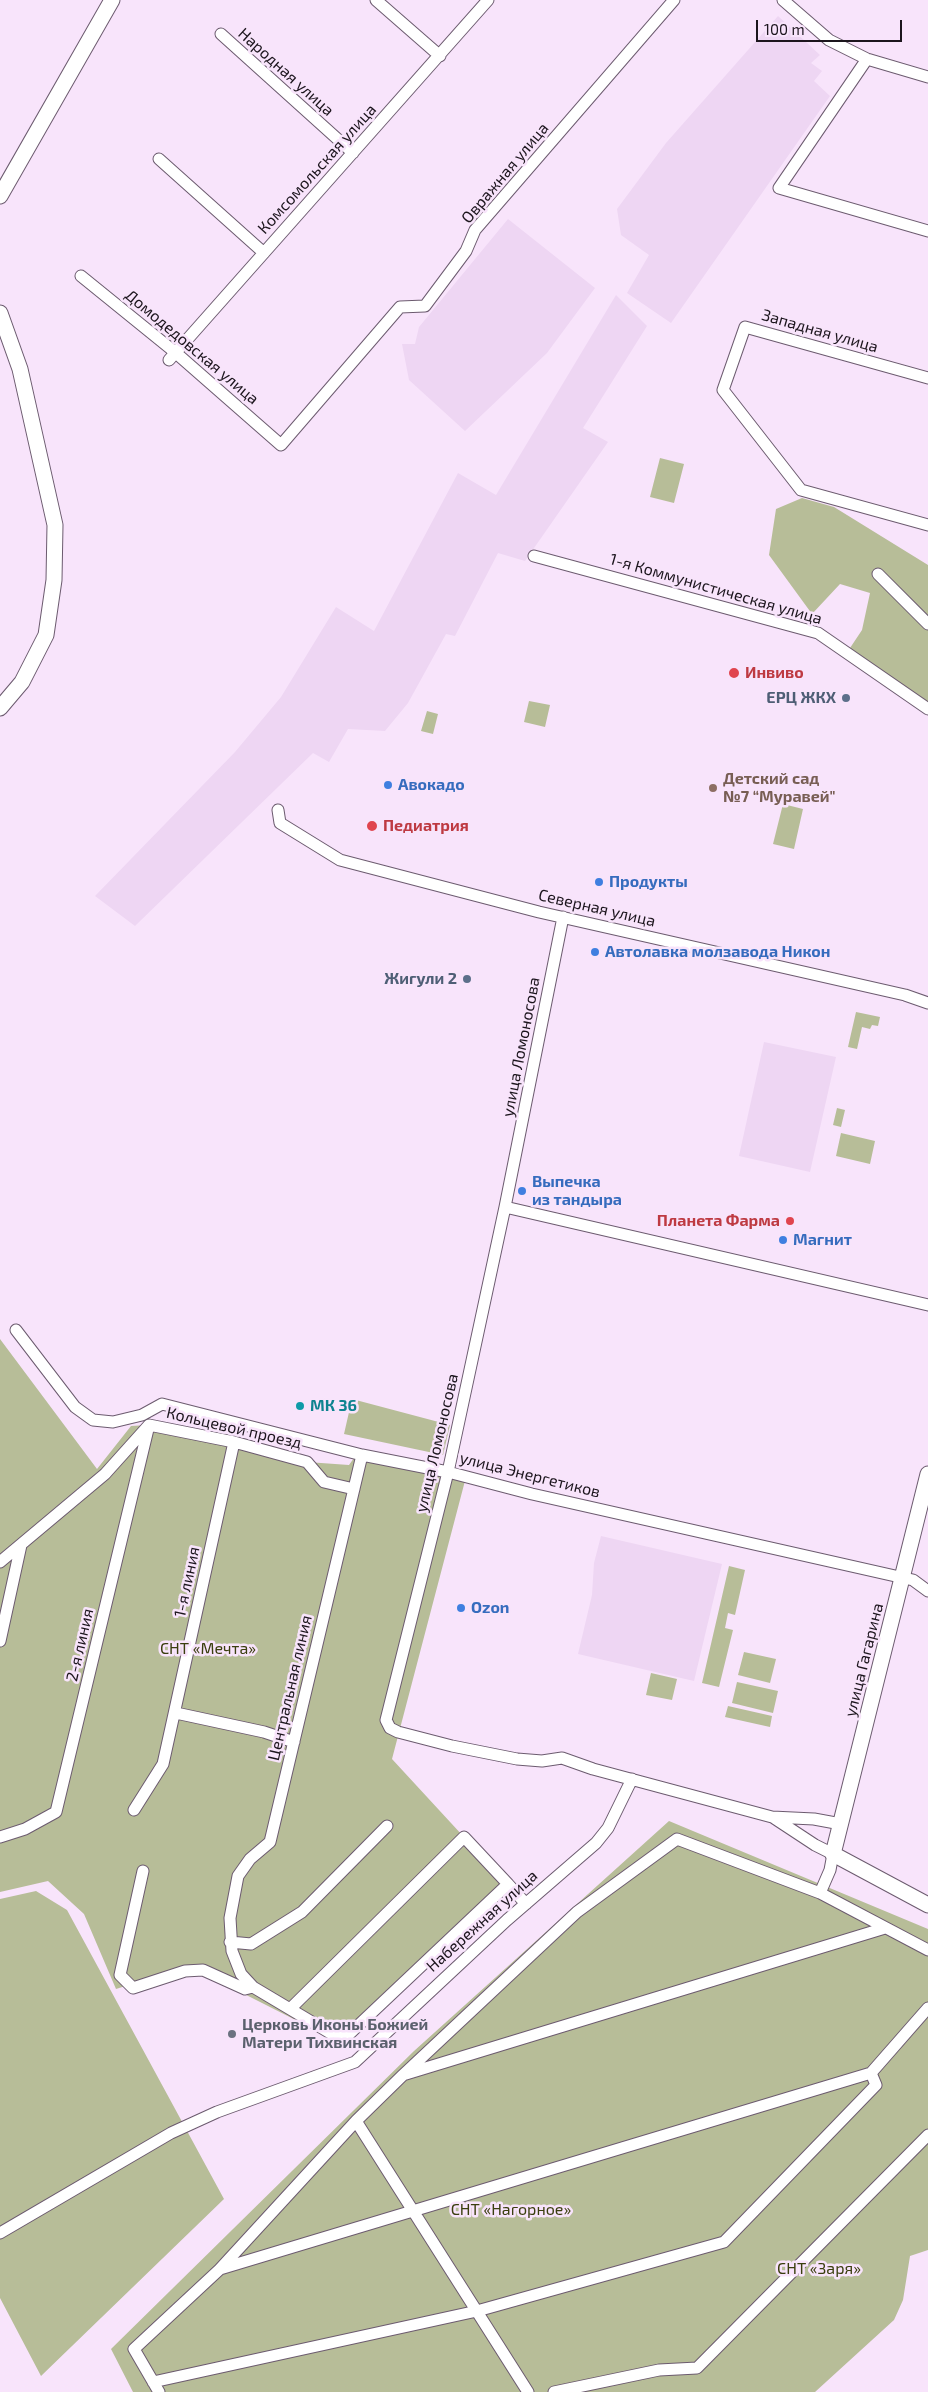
<!DOCTYPE html>
<html>
<head>
<meta charset="utf-8">
<style>
  body { margin:0 }
  #map { position:relative; width:928px; height:2392px; overflow:hidden; background:#f8e4fb; font-family:"Exo 2",sans-serif }
  canvas { display:block }
  .scale { position:absolute; left:756px; top:20px; width:146px; height:22px; box-sizing:border-box; border:2px solid #1c151d; border-top:0; padding-left:6px; font-size:15px; line-height:18px; white-space:nowrap; color:#1c151d; -webkit-text-stroke:4px #f8e4fb; paint-order:stroke }
</style>
</head>
<body>
<div id="map">
<canvas width="928" height="2392"></canvas>
<div class="scale">100 m</div>
</div>
<script>
const ctx = document.querySelector('canvas').getContext('2d');
ctx.lineJoin = 'round';
function fillPath(path, color) {
  ctx.fillStyle = color;
  ctx.fill(path, 'evenodd');
}
function shape(rows) {
  const path = new Path2D();
  for (const r of rows) {
    path.moveTo(r[0], r[1]);
    for (let i = 2; i < r.length; i += 2) path.lineTo(r[i], r[i + 1]);
  }
  return path;
}
function strokePath(path, color, width, dash) {
  ctx.strokeStyle = color;
  ctx.lineWidth = width;
  ctx.lineCap = dash ? 'butt' : 'round';
  ctx.setLineDash(dash || []);
  ctx.stroke(path);
}
function drawText(font, color, halo, rows, align = 'center') {
  ctx.font = font + ' "Exo 2",sans-serif';
  ctx.lineWidth = 5;
  ctx.setLineDash([]);
  ctx.textBaseline = 'middle';
  ctx.strokeStyle = halo;
  ctx.fillStyle = color;
  for (const [text, x, y, turn = 0] of rows) {
    ctx.save();
    ctx.translate(x, y);
    ctx.rotate((+turn || 0) * Math.PI / 180);
    ctx.textAlign = isNaN(turn) ? turn : align;
    if (halo) ctx.strokeText(text, 0, 0);
    ctx.fillText(text, 0, 0);
    ctx.restore();
  }
}
fillPath(shape([
  [778,16,820,55,811,63,822,71,814,81,830,96,671,323,627,293,649,255,621,235,617,209,666,143],
  [508,219,595,288,547,353,465,431,409,380,402,344,415,344,419,327],
  [616,295,647,326,583,428,608,442,525,561,498,553,455,636,446,634,408,703,385,731,348,729,329,762,313,753,135,926,95,896,235,752,281,697,336,607,374,631,458,473,496,495],
  [764,1042,836,1057,810,1172,739,1156],
  [601,1536,722,1564,694,1681,578,1654,592,1595,594,1563]
]), '#eed6f3');
fillPath(shape([
  [660,458,684,464,674,503,650,497],
  [802,498,834,507,928,565,928,705,850,648,862,630,870,593,840,584,812,614,769,555,776,509],
  [529,701,550,705,545,727,524,722],
  [427,711,438,714,433,734,421,731],
  [783,804,803,809,794,849,773,844],
  [856,1012,880,1017,878,1026,872,1025,870,1029,862,1027,857,1049,848,1047],
  [837,1108,845,1110,841,1127,833,1125],
  [841,1133,875,1141,870,1164,836,1156],
  [0,1339,97,1469,131,1426,149,1425,307,1462,349,1465,359,1451,466,1477,392,1759,510,1887,341,2043,189,1966,116,1989,84,1914,48,1881,0,1892],
  [352,1399,450,1425,443,1455,344,1434],
  [729,1566,745,1570,735,1615,728,1613,725,1628,733,1630,719,1687,702,1683],
  [744,1652,776,1659,770,1683,738,1675],
  [651,1673,677,1679,672,1700,646,1695],
  [737,1682,778,1691,773,1713,732,1703],
  [728,1706,772,1716,770,1727,725,1717],
  [669,1821,928,1929,928,2250,910,2256,903,2300,894,2320,815,2392,133,2392,111,2349,414,2051],
  [36,1891,67,1910,224,2199,41,2376,0,2298,0,1899]
]), '#b7bd98');
const street = shape([
  [376,0,440,56],
  [783,0,829,40,867,59,928,77],
  [221,34,353,153],
  [867,59,779,188,928,231],
  [159,159,264,253],
  [81,276,176,353,281,445,400,307,425,306,466,251,475,230,674,0],
  [169,360,488,0],
  [928,378,745,327,723,390,801,490,928,525],
  [534,556,818,633,928,709],
  [878,574,928,624],
  [278,810,280,823,340,860,539,912,905,995,928,1003],
  [563,917,505,1207,448,1472,386,1720,390,1728,398,1732,452,1746,517,1759,542,1761,562,1758,593,1769,772,1817,814,1819,841,1824],
  [505,1207,928,1305],
  [16,1330,75,1407,93,1420,113,1422,142,1415,162,1404,362,1455,448,1472,532,1494,913,1580,928,1591],
  [0,1562,105,1474,149,1425,234,1442,307,1462,324,1482,354,1489],
  [0,1641,21,1545],
  [176,1713,264,1732,294,1742],
  [134,1810,163,1764,234,1442],
  [774,1818,815,1845,833,1854,830,1870,820,1893],
  [0,1837,25,1829,56,1812,149,1425],
  [143,1871,120,1975,133,1988,185,1971,203,1970,245,1989,253,1987],
  [508,1884,526,1904],
  [230,1942,251,1944,302,1912,387,1826],
  [290,2009,464,1837,508,1884,346,2037,337,2037,253,1987,241,1974,232,1951,230,1918,238,1876,250,1859,270,1842,362,1455],
  [406,2074,885,1928],
  [356,2121,528,2392],
  [0,2233,171,2133,217,2112,355,2062,507,1920,596,1843,608,1828,632,1779],
  [220,2269,356,2121,402,2076,577,1912,677,1839,820,1893,928,1950],
  [153,2382,477,2311,724,2242,876,2085,871,2073],
  [159,2392,134,2349,220,2269,871,2073,928,2008],
  [554,2392,659,2370,697,2368,928,2135]
]);
const secondary = shape([
  [0,196,112,0],
  [0,313,20,369,55,525,54,580,46,635,22,682,0,708],
  [928,1474,833,1854,928,1905]
]);
strokePath(street, '#6c5b6f', 13);
strokePath(secondary, '#6c5b6f', 17);
strokePath(street, '#fff', 11);
strokePath(secondary, '#fff', 15);
for (const [x, y, r, color] of [
  [734,673,6,"#e0444e"],
  [846,698,5,"#5c6f8a"],
  [388,785,5,"#3f7fe0"],
  [713,788,5,"#8d6e63"],
  [372,826,6,"#e0444e"],
  [599,882,5,"#3f7fe0"],
  [595,952,5,"#3f7fe0"],
  [467,979,5,"#5c6f8a"],
  [522,1191,5,"#3f7fe0"],
  [790,1221,5,"#e0444e"],
  [783,1240,5,"#3f7fe0"],
  [300,1406,5,"#0f9aa8"],
  [461,1608,5,"#3f7fe0"],
  [232,2034,5,"#6b7280"]
]) {
  const dot = new Path2D();
  dot.arc(x, y, r, 0, 2 * Math.PI);
  ctx.fillStyle = color;
  ctx.fill(dot);
  strokePath(dot, '#f8e4fb', 2);
}
drawText('16px', '#1c151d', '#f8e4fb', [
  ["Народная улица",286,72,42],
  ["Комсомольская улица",317,169,-48],
  ["Овражная улица",505,173,-50],
  ["Западная улица",820,331,16],
  ["Домодедовская улица",192,347,40],
  ["1-я Коммунистическая улица",716,589,16],
  ["Северная улица",597,908,13],
  ["улица Ломоносова",521,1047,-79],
  ["Кольцевой проезд",234,1428,13],
  ["улица Ломоносова",437,1443,-77],
  ["улица Энергетиков",530,1475,14],
  ["1-я линия",187,1582,-78],
  ["2-я линия",80,1645,-77],
  ["улица Гагарина",864,1660,-76],
  ["Центральная линия",290,1688,-77],
  ["Набережная улица",482,1921,-42]
]);
drawText('bold 16px', '#be3a42', '#f8e4fb', [
  ["Инвиво",745,673],
  ["Педиатрия",383,826],
  ["Планета Фарма",780,1221,"right"]
], 'left');
drawText('bold 16px', '#4e5e75', '#f8e4fb', [
  ["ЕРЦ ЖКХ",836,698],
  ["Жигули 2",457,979]
], 'right');
drawText('bold 16px', '#785e54', '#f8e4fb', [
  ["Детский сад",723,779],
  ["№7 “Муравей\"",723,797]
], 'left');
drawText('bold 16px', '#366cbe', '#f8e4fb', [
  ["Авокадо",398,785],
  ["Продукты",609,882],
  ["Автолавка молзавода Никон",605,952],
  ["Выпечка",532,1182],
  ["из тандыра",532,1200],
  ["Магнит",793,1240],
  ["Ozon",471,1608]
], 'left');
drawText('bold 16px', '#0d838f', '#f8e4fb', [
  ["МК 36",310,1406]
], 'left');
drawText('16px', '#3a3e0e', '#f8e4fb', [
  ["СНТ «Мечта»",208,1649],
  ["СНТ «Нагорное»",511,2210],
  ["СНТ «Заря»",819,2269]
]);
drawText('bold 16px', '#5b616d', '#f8e4fb', [
  ["Церковь Иконы Божией",242,2025],
  ["Матери Тихвинская",242,2043]
], 'left');
</script>
</body>
</html>
